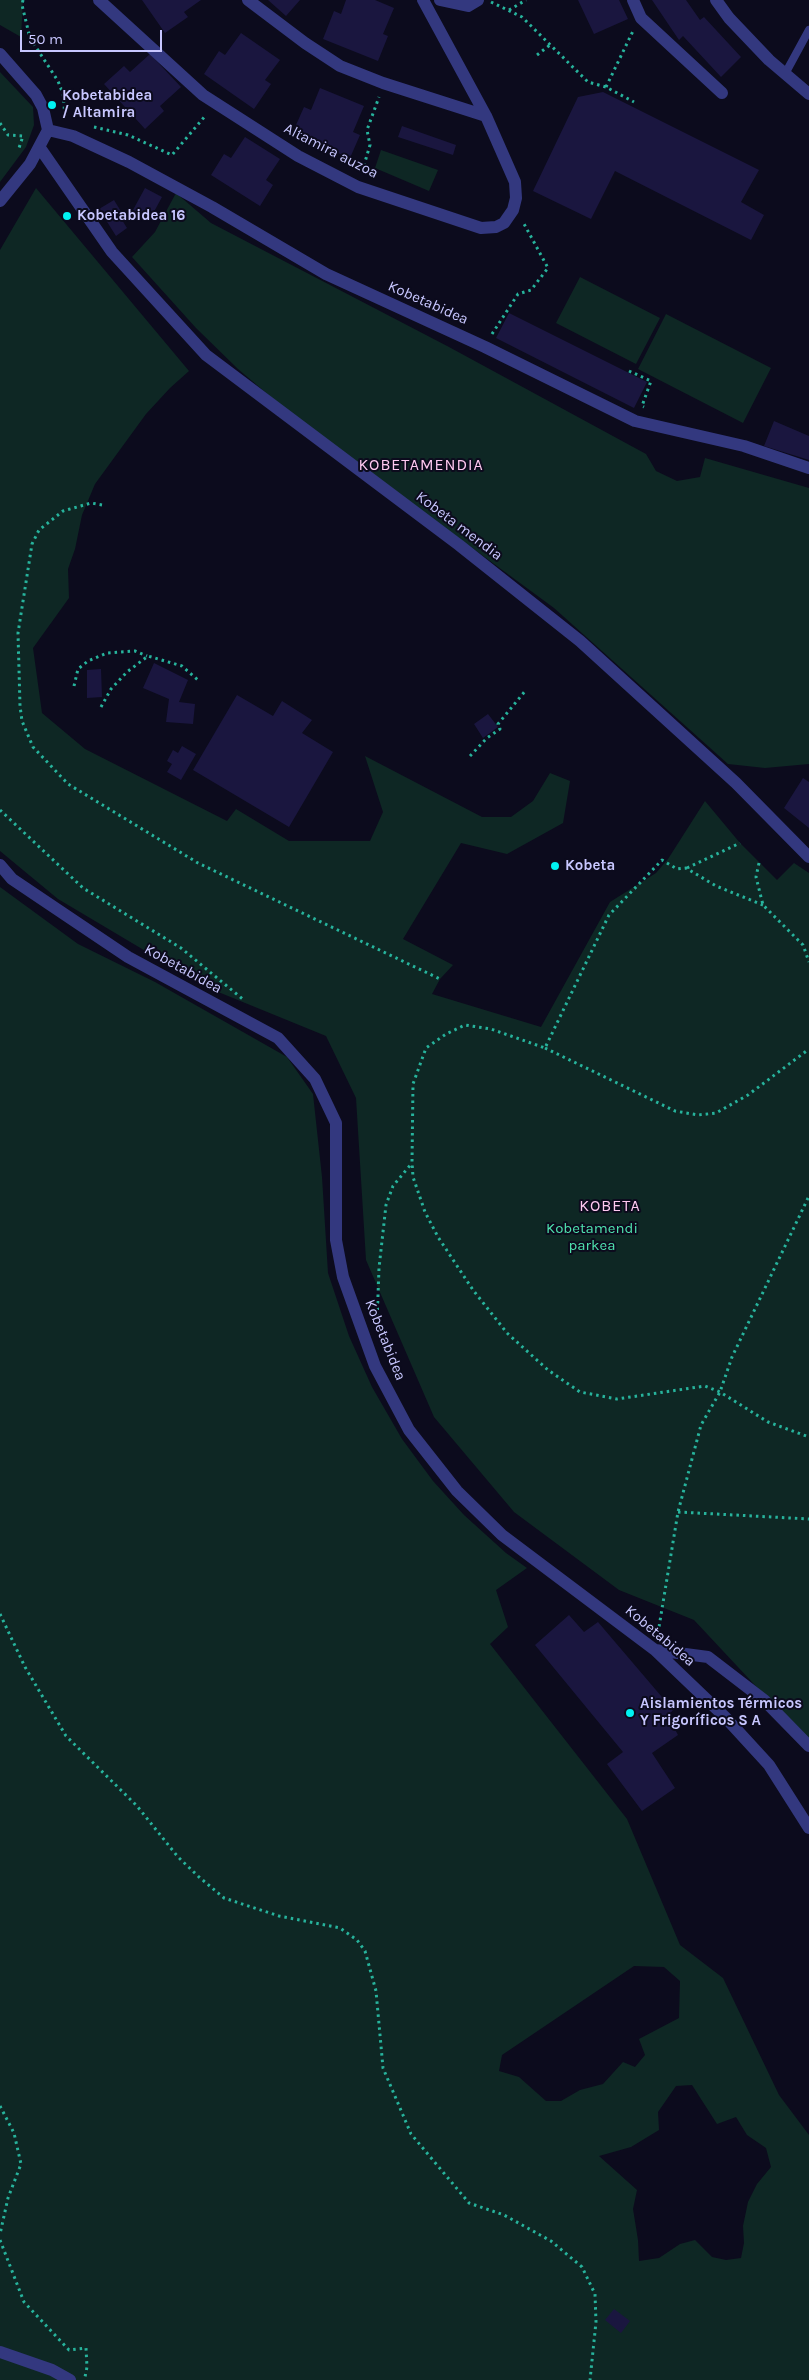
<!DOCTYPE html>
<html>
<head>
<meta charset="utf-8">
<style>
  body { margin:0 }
  #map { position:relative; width:809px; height:2380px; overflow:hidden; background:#0c0b1d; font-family:Karla,sans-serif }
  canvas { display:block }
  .scale { position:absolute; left:20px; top:30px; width:142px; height:22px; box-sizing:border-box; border:2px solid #c8c7ff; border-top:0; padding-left:6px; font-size:15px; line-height:18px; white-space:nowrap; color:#c8c7ff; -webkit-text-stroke:4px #0c0b1d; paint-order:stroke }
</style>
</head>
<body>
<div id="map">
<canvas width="809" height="2380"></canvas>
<div class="scale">50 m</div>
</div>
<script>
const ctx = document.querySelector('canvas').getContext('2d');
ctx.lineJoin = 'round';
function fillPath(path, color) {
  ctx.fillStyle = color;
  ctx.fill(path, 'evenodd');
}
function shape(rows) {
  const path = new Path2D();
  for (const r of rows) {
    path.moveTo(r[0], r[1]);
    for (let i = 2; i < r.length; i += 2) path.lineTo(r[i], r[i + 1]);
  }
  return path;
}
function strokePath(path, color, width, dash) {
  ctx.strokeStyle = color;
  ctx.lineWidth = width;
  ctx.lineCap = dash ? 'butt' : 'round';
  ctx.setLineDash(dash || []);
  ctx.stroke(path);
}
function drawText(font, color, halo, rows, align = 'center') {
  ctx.font = font + ' Karla,sans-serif';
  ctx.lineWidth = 4;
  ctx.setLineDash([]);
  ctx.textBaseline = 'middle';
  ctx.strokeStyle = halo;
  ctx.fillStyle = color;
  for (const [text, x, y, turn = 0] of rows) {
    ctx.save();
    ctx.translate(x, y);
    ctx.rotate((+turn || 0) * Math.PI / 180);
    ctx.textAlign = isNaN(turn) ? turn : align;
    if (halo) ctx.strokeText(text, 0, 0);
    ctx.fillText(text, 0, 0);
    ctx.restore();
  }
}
fillPath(shape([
  [0,0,23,0,21,37,0,25],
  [0,72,33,107,34,125,26,147,0,182],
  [381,150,438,170,429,191,375,168],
  [36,188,189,371,170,388,146,414,95,484,82,515,75,549,68,569,69,598,33,648,42,713,85,749,227,821,236,809,289,841,370,841,383,812,365,756,482,817,511,817,533,801,550,773,570,781,563,823,507,854,461,843,403,939,453,965,440,979,432,994,541,1027,610,902,656,873,668,859,705,801,740,843,777,880,794,863,809,873,809,1743,694,1620,619,1590,514,1512,434,1417,366,1260,356,1098,326,1036,206,987,58,899,0,851,0,250],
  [176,193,211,223,449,347,646,454,656,471,677,481,700,477,705,458,809,488,809,764,765,768,728,764,554,608,298,420,238,369,196,328,132,257,155,232],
  [580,277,660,318,636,364,556,323],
  [666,314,771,368,743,423,638,369],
  [0,887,78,944,155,982,287,1057,313,1094,322,1177,328,1273,349,1336,372,1387,402,1439,433,1481,464,1515,506,1553,527,1568,496,1590,508,1627,490,1644,627,1819,680,1945,723,1978,779,2095,809,2135,809,2380,0,2380],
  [634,1966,664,1967,680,1981,679,2018,639,2039,645,2055,635,2067,623,2062,603,2084,580,2090,561,2101,546,2101,519,2077,499,2071,502,2055],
  [692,2085,717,2124,736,2117,747,2135,766,2148,771,2167,757,2184,748,2202,743,2226,744,2243,741,2258,726,2260,712,2257,695,2240,680,2244,659,2258,639,2261,638,2240,633,2209,637,2190,599,2156,631,2147,659,2130,658,2112,676,2086]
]), '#0e2724');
fillPath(shape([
  [142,0,201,0,184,12,188,17,165,33],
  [268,0,300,0,286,16],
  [346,0,375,0,394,8,383,34,388,36,378,61,323,39,334,11,341,14],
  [578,0,619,0,628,19,594,34],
  [652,0,686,0,700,20,704,17,741,57,721,77,683,36,679,40],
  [241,33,280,60,265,80,271,84,254,109,204,74,219,51,225,55],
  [150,54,181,87,160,106,164,111,145,129,104,84,124,66,130,72],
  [320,88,364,106,353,132,360,135,350,158,292,134,304,107,311,110],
  [603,92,759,170,741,202,764,215,751,240,615,171,591,219,533,191,578,97],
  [402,126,456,145,453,155,398,137],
  [245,137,280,159,266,180,273,185,260,206,211,175,224,154,231,158],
  [145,188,162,197,150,219,133,210],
  [114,200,125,218,122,220,127,228,116,236,99,209],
  [509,313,647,382,634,408,496,338],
  [774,421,809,436,809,460,764,446],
  [154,663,188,680,179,702,195,704,193,724,166,722,169,699,143,688],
  [101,669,102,697,87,698,87,670],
  [237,695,273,716,282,701,312,720,302,733,333,752,289,827,193,770],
  [488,714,498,727,483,738,474,724],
  [182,746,196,754,181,780,167,772,172,764,167,761,173,750,178,753],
  [803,778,809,782,809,828,784,808],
  [569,1615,584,1632,598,1622,673,1710,668,1716,678,1735,652,1753,675,1788,642,1811,607,1764,623,1752,535,1645],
  [614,2309,630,2321,621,2333,605,2320]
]), '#1a163f');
strokePath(shape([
  [23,0,22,5,30,38,58,81,63,94,65,116,67,117],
  [491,2,522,17,588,82,606,87,634,102],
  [509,10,526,0],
  [537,55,550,45],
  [606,87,633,31],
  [0,123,8,135,23,136,19,148],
  [94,127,128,135,172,155,206,115],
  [362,172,370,145,367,130,379,97],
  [492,334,518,294,531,290,548,268,523,222],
  [629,371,651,381,642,406,644,407],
  [102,505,91,503,63,511,39,530,32,544,18,633,20,706,22,721,33,747,68,784,198,863,440,979],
  [74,686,78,669,88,661,107,653,135,651,147,656],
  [101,707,111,689,127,672,148,656,182,666,199,681],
  [470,756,487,738,500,729,498,724,526,690],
  [0,810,83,888,181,948,245,1001],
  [759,863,756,877,763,905,803,945,809,962],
  [687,868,740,843],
  [763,905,716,886,686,868,677,869,662,860,609,915,545,1048,491,1029,465,1025,446,1034,426,1048,413,1084,412,1162,413,1177,425,1212,438,1237,473,1290,507,1333,548,1370,580,1392,617,1399,705,1386,720,1392,768,1422,809,1437],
  [545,1048,675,1111,698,1115,716,1113,748,1095,809,1049],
  [377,1323,379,1268,386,1205,393,1186,412,1163],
  [678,1512,809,1519],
  [0,1614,25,1667,66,1736,137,1806,178,1857,199,1877,224,1898,279,1916,340,1928,357,1940,365,1951,376,1991,383,2068,411,2134,469,2203,504,2215,551,2241,582,2267,595,2294,596,2322,590,2380],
  [658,1633,678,1512,701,1425,720,1392,732,1357,809,1196],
  [0,2106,14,2133,21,2164,8,2198,0,2234],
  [0,2240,24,2302,69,2350,86,2348,87,2367,85,2377]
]), '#27b39c', 3, [2.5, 4]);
strokePath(shape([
  [785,74,809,30]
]), '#33387f', 8);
strokePath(shape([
  [99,0,203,95,298,156,358,187,481,228,496,227,504,223,513,210,516,198,515,182,486,116,423,0],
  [248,0,305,43,340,66,383,83,486,116],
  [440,0,468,6,478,0],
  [633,0,641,18,722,93],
  [716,0,729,18,769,60,809,94],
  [0,54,36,95,43,108,48,130],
  [48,130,73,136,129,162,212,207,326,274,485,347,635,421,744,446,809,468],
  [40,148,112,252,206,355,459,545,580,641,736,783,809,857],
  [0,201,30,164,48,130],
  [0,865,12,879,128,957,278,1038,315,1079,336,1123,336,1240,343,1277,375,1366,409,1430,457,1491,502,1535,655,1650,725,1717,769,1765,809,1828],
  [655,1650,708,1657,764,1700,809,1746],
  [0,2352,52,2370,70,2380]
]), '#33387f', 12);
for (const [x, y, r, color] of [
  [52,105,5,"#00f2f2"],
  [67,216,5,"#00f2f2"],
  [555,866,5,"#00f2f2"],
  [630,1713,5,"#00f2f2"]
]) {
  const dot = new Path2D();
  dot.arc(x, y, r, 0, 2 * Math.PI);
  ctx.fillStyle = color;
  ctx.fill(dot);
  strokePath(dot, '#0c0b1d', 2);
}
drawText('bold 15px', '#c8c7ff', '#0c0b1d', [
  ["Kobetabidea",62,96],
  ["/ Altamira",62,113],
  ["Kobetabidea 16",77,216],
  ["Kobeta",565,866],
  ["Aislamientos Térmicos",640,1704],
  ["Y Frigoríficos S A",640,1721]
], 'left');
drawText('15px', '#c8c7ff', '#0c0b1d', [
  ["Altamira auzoa",331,151,27],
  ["Kobetabidea",428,303,24],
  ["Kobeta mendia",459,526,37],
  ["Kobetabidea",183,969,29],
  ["Kobetabidea",385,1340,68],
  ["Kobetabidea",660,1636,40]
]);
drawText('15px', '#4fe3af', '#0c0b1d', [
  ["Kobetamendi",592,1229],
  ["parkea",592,1246]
]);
ctx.letterSpacing = '1px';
drawText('16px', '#ffc9f1', '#0c0b1d', [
  ["KOBETAMENDIA",421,465],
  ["KOBETA",610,1206]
]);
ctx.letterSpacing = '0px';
</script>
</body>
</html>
